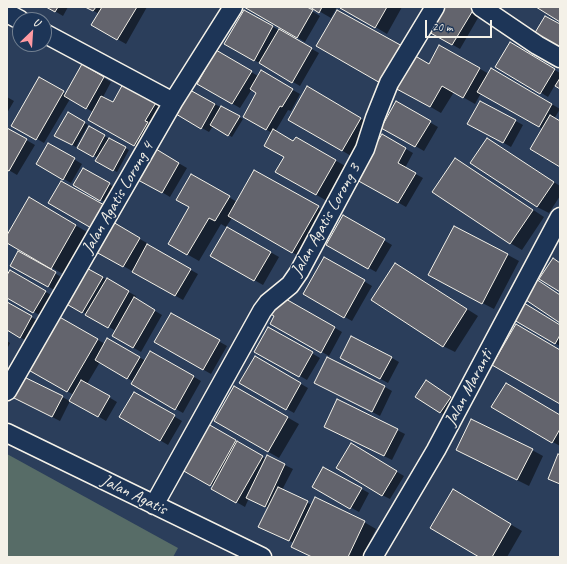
<!DOCTYPE html>
<html>
<head>
<meta charset="utf-8">
<style>
  body { margin:0 }
  #map { position:relative; width:567px; height:564px; overflow:hidden; background:#2b3e5b; font-family:Caveat,sans-serif }
  canvas { display:block }
  .frame { position:absolute; inset:0; border:8px solid #f4f1e8; pointer-events:none }
  .north { position:absolute; left:12px; top:12px; width:40px; height:40px; box-sizing:border-box; background:#1d3557; border:1px solid #738091; border-radius:50%; rotate:25deg; font-size:11px; font-weight:700; line-height:16px; text-align:center; color:#f4f1e8 }
  .north::after { content:''; display:block; margin:auto; width:14px; height:18px; background:#ff9aa2; clip-path:polygon(50% 0,100% 100%,50% 72%,0 100%) }
  .scale { position:absolute; left:425px; top:20px; width:67px; height:18px; box-sizing:border-box; border:2px solid #f4f1e8; border-top:0; padding-left:5px; font-size:12px; line-height:14px; white-space:nowrap; color:#f4f1e8; -webkit-text-stroke:3px #1d3557; paint-order:stroke }
</style>
</head>
<body>
<div id="map">
<canvas width="567" height="564"></canvas>
<div class="frame"></div>
<div class="north">U</div>
<div class="scale">20 m</div>
</div>
<script>
const ctx = document.querySelector('canvas').getContext('2d');
ctx.lineJoin = 'round';
function fillPath(path, color) {
  ctx.fillStyle = color;
  ctx.fill(path, 'evenodd');
}
function shape(rows) {
  const path = new Path2D();
  for (const r of rows) {
    path.moveTo(r[0], r[1]);
    for (let i = 2; i < r.length; i += 2) path.lineTo(r[i], r[i + 1]);
  }
  return path;
}
function strokePath(path, color, width, dash) {
  ctx.strokeStyle = color;
  ctx.lineWidth = width;
  ctx.lineCap = dash ? 'butt' : 'round';
  ctx.setLineDash(dash || []);
  ctx.stroke(path);
}
function drawText(font, color, halo, rows, align = 'center') {
  ctx.font = font + ' Caveat,sans-serif';
  ctx.lineWidth = 3;
  ctx.setLineDash([]);
  ctx.textBaseline = 'middle';
  ctx.strokeStyle = halo;
  ctx.fillStyle = color;
  for (const [text, x, y, turn = 0] of rows) {
    ctx.save();
    ctx.translate(x, y);
    ctx.rotate((+turn || 0) * Math.PI / 180);
    ctx.textAlign = isNaN(turn) ? turn : align;
    if (halo) ctx.strokeText(text, 0, 0);
    ctx.fillText(text, 0, 0);
    ctx.restore();
  }
}
fillPath(shape([
  [7,454,178,548,173,557,7,557]
]), '#576c67');
fillPath(shape([
  [48,7,68,7,63,16],
  [87,7,147,7,126,44,92,25,99,14],
  [245,7,305,7,320,16,305,42],
  [312,7,337,7,331,18],
  [342,7,402,7,387,34],
  [443,7,482,11,460,49,429,31],
  [245,11,319,53,300,86,226,44],
  [510,43,560,73,560,88,555,85,548,97,497,66],
  [440,46,489,74,492,69,560,109,554,119,560,122,560,166,543,129,481,93,475,104,454,92,441,113,396,87,414,56,429,65],
  [217,52,258,76,261,72,300,94,291,111,288,110,275,132,294,142,296,138,347,167,327,201,277,172,285,157,272,133,244,116,258,92,252,89,240,108,198,84],
  [82,66,111,82,103,97,113,103,124,83,168,108,146,152,89,119,93,112,70,99,44,143,13,125,40,78,66,94],
  [307,88,372,125,353,157,289,120],
  [190,91,243,119,232,137,213,126,209,132,177,114],
  [7,97,14,101,7,113],
  [481,102,523,125,511,147,477,128],
  [396,103,438,127,424,151,382,127],
  [68,113,88,125,76,147,56,135],
  [90,128,129,150,117,172,97,161,98,158,78,147],
  [7,129,35,145,17,175,7,169],
  [382,135,413,153,405,168,423,178,406,207,356,178],
  [488,139,560,186,560,196,549,213,537,207],
  [49,144,82,164,71,183,37,164],
  [156,150,187,168,170,197,140,179],
  [467,166,544,217,522,250,510,243],
  [83,169,117,189,108,204,75,185],
  [255,171,329,214,304,259,232,218,226,227,221,224,199,261,169,244,191,207,192,175,237,202],
  [29,198,87,232,63,274,7,242,7,237],
  [344,217,392,245,376,272,328,245],
  [113,224,147,243,147,245,198,274,183,300,97,251],
  [228,228,279,257,263,285,212,256],
  [18,252,63,278,56,291,11,265],
  [508,255,519,261,494,309,440,281],
  [325,258,372,286,352,321,304,294],
  [84,267,136,296,135,299,162,315,141,352,113,336,116,331,64,301],
  [407,271,478,316,455,352,443,346],
  [10,272,53,296,41,316,7,296,7,277],
  [285,299,342,332,329,356,271,323],
  [7,303,40,322,28,342,7,329],
  [171,314,227,346,211,374,155,342],
  [57,316,105,344,107,339,146,361,151,352,201,381,183,413,132,384,134,382,100,362,87,384,117,402,106,421,71,400,74,395,27,368],
  [515,319,560,326,560,346],
  [269,328,320,358,307,380,256,351],
  [7,341,10,343,7,349],
  [255,357,308,388,294,413,241,383],
  [392,358,399,362,388,383,349,362],
  [315,383,385,387,392,391,380,416],
  [434,386,458,402,448,417,440,412],
  [235,387,299,424,279,458,215,421],
  [134,393,182,421,168,445,121,417],
  [62,397,70,401,60,421,17,399],
  [492,407,560,416,560,446],
  [208,426,266,459,267,456,293,469,282,490,312,505,364,522,376,529,362,557,312,557,292,547,294,543,267,531,268,508,249,498,245,507,212,488,213,486,183,469],
  [397,430,405,434,392,460,333,431],
  [359,449,404,476,390,499,382,495],
  [457,450,532,450,543,456,529,486],
  [324,468,369,493,359,512,313,487],
  [453,491,522,531,507,557,481,557]
]), '#0007');
const building = shape([
  [46,7,58,7,55,12,46,7],
  [85,7,96,7,93,11,85,7],
  [102,7,137,7,117,40,91,25,102,7],
  [244,7,307,7,313,10,297,38,244,7],
  [310,7,322,7,319,13,310,7],
  [341,7,387,7,375,28,340,8,341,7],
  [442,7,475,7,452,45,427,31,442,7],
  [536,7,560,7,560,22,536,7],
  [244,10,273,26,254,61,224,44,244,10],
  [337,10,404,47,382,84,316,46,337,10],
  [545,16,560,24,560,44,557,50,533,36,545,16],
  [279,29,312,48,292,83,259,63,279,29],
  [510,42,555,69,540,94,495,67,510,42],
  [439,45,480,68,463,98,442,86,430,107,393,87,412,54,429,64,439,45],
  [216,50,252,71,232,104,197,84,216,50],
  [82,64,104,77,86,109,64,96,82,64],
  [491,68,552,104,539,127,477,92,491,68],
  [261,70,293,89,282,107,280,106,266,130,243,117,256,93,250,89,261,70],
  [39,77,64,91,36,140,11,126,39,77],
  [560,78,560,89,555,86,560,78],
  [124,82,157,101,145,121,148,122,134,146,88,120,101,96,113,102,124,82],
  [307,86,361,118,342,151,288,120,307,86],
  [190,90,215,104,201,129,176,114,190,90],
  [396,101,431,121,415,147,381,128,396,101],
  [480,101,516,120,503,143,467,124,480,101],
  [221,106,240,116,228,136,210,125,221,106],
  [68,112,85,122,72,145,54,136,68,112],
  [550,115,560,121,560,167,530,149,550,115],
  [89,126,105,135,93,157,77,148,89,126],
  [7,128,27,139,9,171,7,170,7,128],
  [273,129,293,141,296,137,336,160,316,195,275,172,284,157,264,146,273,129],
  [382,134,406,148,398,163,416,173,398,203,355,179,382,134],
  [109,138,126,147,113,171,95,161,109,138],
  [487,138,554,182,537,207,470,163,487,138],
  [48,143,75,158,63,180,36,164,48,143],
  [156,149,179,163,162,193,138,180,156,149],
  [455,158,533,210,510,244,432,192,455,158],
  [83,168,110,183,100,201,73,185,83,168],
  [254,170,319,206,292,253,228,216,254,170],
  [191,174,230,196,215,221,209,218,187,255,168,244,189,207,176,200,191,174],
  [61,181,106,206,93,229,48,203,61,181],
  [29,197,76,225,51,269,7,243,7,235,29,197],
  [343,215,385,239,368,269,326,245,343,215],
  [113,222,140,238,123,267,96,252,113,222],
  [454,226,508,254,482,304,428,275,454,226],
  [227,227,271,252,254,281,210,256,227,227],
  [147,244,191,269,175,296,132,272,147,244],
  [18,251,56,272,48,287,10,266,18,251],
  [324,257,365,280,344,318,303,294,324,257],
  [553,258,560,263,560,292,539,279,553,258],
  [395,263,467,309,443,347,371,300,395,263],
  [83,266,103,277,82,313,63,302,83,266],
  [10,270,46,291,33,313,7,298,7,275,10,270],
  [107,278,129,291,108,328,85,315,107,278],
  [536,279,560,295,560,323,523,298,536,279],
  [134,297,155,310,133,348,112,336,134,297],
  [284,298,335,327,321,353,270,324,274,316,265,311,284,298],
  [7,302,32,316,20,338,7,330,7,302],
  [524,303,560,325,560,335,555,344,514,320,524,303],
  [171,313,220,340,203,370,154,342,171,313],
  [56,315,98,339,67,392,25,368,56,315],
  [516,324,560,350,560,404,492,365,516,324],
  [268,327,313,352,299,377,254,352,268,327],
  [351,336,392,357,380,379,340,358,351,336],
  [107,338,140,357,127,379,95,360,107,338],
  [150,351,194,376,175,410,131,384,150,351],
  [255,356,301,383,286,410,239,383,255,356],
  [327,357,385,386,372,412,314,383,327,357],
  [18,374,63,396,52,417,8,395,18,374],
  [81,380,110,396,98,417,69,401,81,380],
  [426,380,451,397,440,413,415,397,426,380],
  [506,383,560,415,560,429,552,443,491,407,506,383],
  [234,386,288,417,268,452,214,421,234,386],
  [134,392,175,415,160,441,119,417,134,392],
  [337,399,398,429,384,456,324,427,337,399],
  [471,419,533,449,517,480,456,450,471,419],
  [208,424,236,440,210,486,182,470,208,424],
  [237,441,263,456,236,503,211,489,237,441],
  [351,443,397,471,382,496,336,468,351,443],
  [558,454,560,455,560,484,548,479,558,454],
  [267,455,285,464,265,507,246,498,267,455],
  [323,467,362,488,350,509,312,487,323,467],
  [278,487,308,501,289,541,258,527,278,487],
  [453,489,511,524,492,557,479,557,430,528,453,489],
  [315,497,365,521,348,557,312,557,291,547,315,497]
]);
fillPath(building, '#63646d');
strokePath(building, '#f4f1e8', 1);
const minor = shape([
  [481,7,537,45,560,58],
  [7,13,20,20],
  [44,33,173,102],
  [7,391,173,102,233,7],
  [7,433,262,557],
  [154,505,262,311,268,303,290,285,299,272,365,149,375,118,389,83,435,7],
  [373,557,436,450,560,217]
]);
strokePath(minor, '#f4f1e8', 21);
strokePath(minor, '#1d3557', 18);
drawText('17px', '#f4f1e8', '#1d3557', [
  ["Jalan Agatis Lorong 4",118,198,-60],
  ["Jalan Agatis Lorong 3",326,220,-61],
  ["Jalan Maranti",469,388,-62],
  ["Jalan Agatis",134,495,26]
]);
</script>
</body>
</html>
